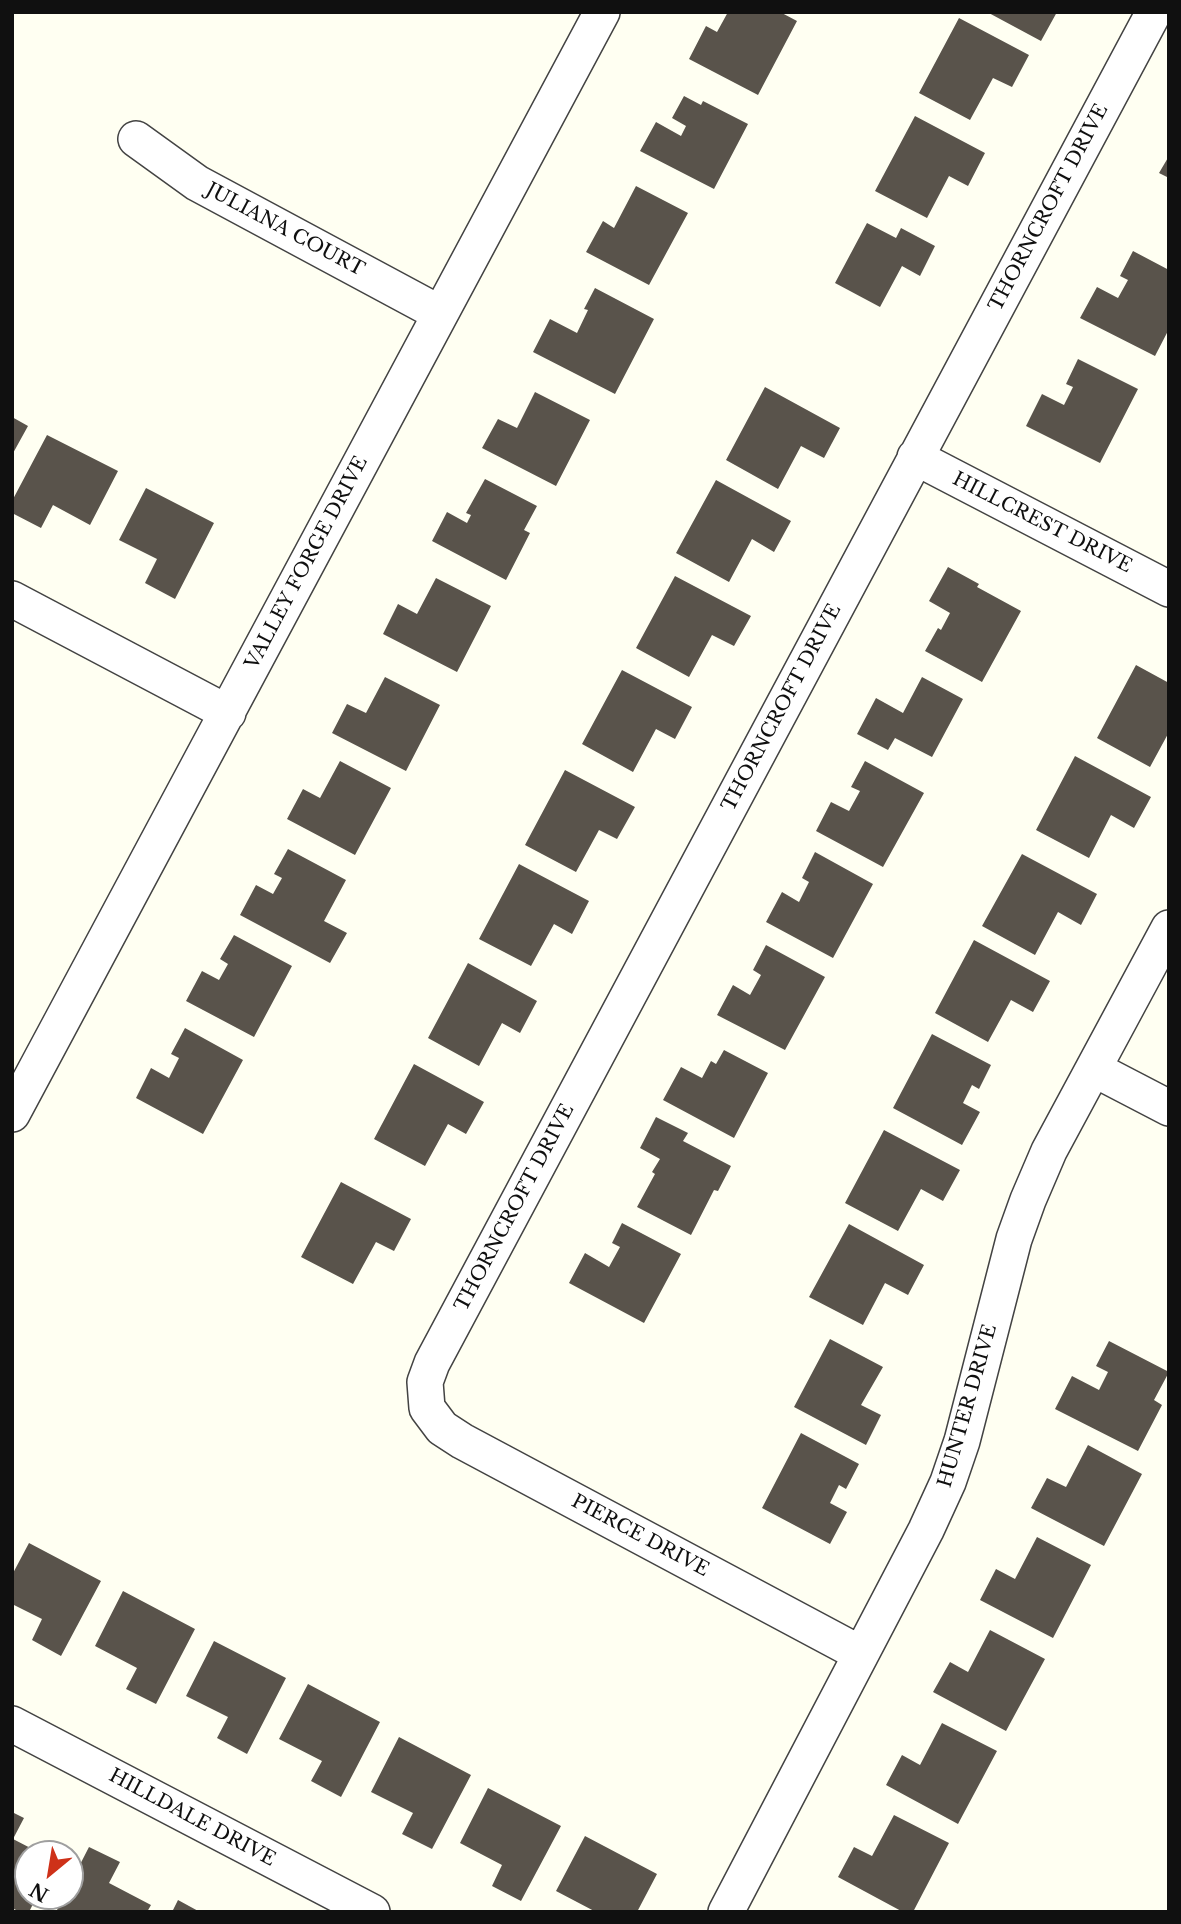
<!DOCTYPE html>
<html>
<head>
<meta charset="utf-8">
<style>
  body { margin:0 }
  #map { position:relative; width:1181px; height:1924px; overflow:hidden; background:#fffff2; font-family:"Libre Baskerville",serif }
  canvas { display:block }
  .frame { position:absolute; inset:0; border:14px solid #101010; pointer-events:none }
  .north { position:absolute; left:14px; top:1840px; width:70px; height:70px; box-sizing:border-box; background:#fff; border:2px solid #9f9f9f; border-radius:50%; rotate:210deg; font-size:19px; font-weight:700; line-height:28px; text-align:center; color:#101010 }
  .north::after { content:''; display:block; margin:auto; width:24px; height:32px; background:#ce3119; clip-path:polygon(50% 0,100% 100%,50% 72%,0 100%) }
</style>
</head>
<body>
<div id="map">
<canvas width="1181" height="1924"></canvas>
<div class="frame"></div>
<div class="north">N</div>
</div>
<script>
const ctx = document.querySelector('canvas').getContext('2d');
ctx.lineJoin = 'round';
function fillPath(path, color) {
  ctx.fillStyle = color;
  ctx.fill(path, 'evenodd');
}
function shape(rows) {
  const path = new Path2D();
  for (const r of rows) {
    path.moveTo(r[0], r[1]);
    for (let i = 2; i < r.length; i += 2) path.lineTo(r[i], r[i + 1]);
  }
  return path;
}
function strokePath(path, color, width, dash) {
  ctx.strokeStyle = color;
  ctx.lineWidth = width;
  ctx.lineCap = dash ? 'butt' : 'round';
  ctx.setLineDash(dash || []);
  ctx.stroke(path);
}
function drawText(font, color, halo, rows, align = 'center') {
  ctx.font = font + ' "Libre Baskerville",serif';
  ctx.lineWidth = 7;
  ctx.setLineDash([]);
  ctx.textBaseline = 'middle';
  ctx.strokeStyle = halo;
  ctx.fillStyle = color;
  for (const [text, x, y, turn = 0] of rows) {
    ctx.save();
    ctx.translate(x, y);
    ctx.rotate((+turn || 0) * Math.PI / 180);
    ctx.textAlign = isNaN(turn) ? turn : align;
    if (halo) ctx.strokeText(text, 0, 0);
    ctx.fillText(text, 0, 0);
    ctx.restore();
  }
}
fillPath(shape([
  [728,12,780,12,797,21,758,95,689,59,706,26,717,32],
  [987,12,1057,12,1041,41],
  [959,18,1029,55,1012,87,993,78,970,120,919,93],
  [684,96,701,105,703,101,748,124,714,189,640,151,656,122,681,136,686,126,672,118],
  [915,116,985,153,968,186,949,176,927,218,875,191],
  [1169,156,1169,178,1159,173],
  [636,186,688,213,649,285,586,252,603,221,614,228],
  [867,223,896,238,901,228,935,246,920,276,902,266,880,307,835,283],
  [1133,251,1169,270,1169,329,1155,356,1080,318,1097,287,1118,298,1128,280,1120,276],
  [595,288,654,319,615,394,533,352,550,319,577,333,588,310,584,309],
  [1078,359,1138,389,1100,463,1026,426,1042,394,1064,405,1073,387,1066,384],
  [765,387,840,428,824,458,801,446,778,489,726,460],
  [535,392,590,420,556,486,482,448,498,419,517,428],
  [12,417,28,426,12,455],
  [47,435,118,471,90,525,53,505,41,528,12,513,12,501],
  [485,479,537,506,524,530,530,533,506,580,432,541,447,512,467,523,471,515,466,513],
  [716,480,791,521,774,552,752,539,729,582,676,553],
  [146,488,214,523,175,599,145,583,157,559,119,540],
  [948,567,979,584,977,587,1021,611,982,682,925,651,938,628,941,630,950,613,929,601],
  [675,576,751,616,734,646,712,635,689,677,636,648],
  [436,578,491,606,457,672,383,634,398,604,417,614],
  [1136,665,1169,683,1169,732,1150,767,1097,738],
  [622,670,692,707,675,739,656,729,633,772,582,744],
  [385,677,440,705,406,771,332,733,347,704,366,713],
  [922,677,963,699,932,757,895,738,888,750,857,734,876,698,903,713],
  [1075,756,1151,797,1134,828,1111,815,1089,858,1036,830],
  [340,761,391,788,355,855,287,819,303,789,320,798],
  [865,761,924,793,883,867,816,831,831,802,849,811,860,791,851,787],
  [565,770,635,807,617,839,599,830,576,872,525,845],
  [288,849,346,880,324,921,347,933,330,963,240,915,256,885,273,894,282,878,274,874],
  [815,852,873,884,833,958,766,922,782,892,799,902,809,882,802,878],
  [1022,854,1097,894,1081,925,1058,912,1035,955,982,926],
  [519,864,589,901,572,934,554,924,531,966,479,939],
  [234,935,292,966,254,1037,186,1001,202,971,219,980,228,964,220,959],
  [974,940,1050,981,1033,1012,1011,1000,988,1042,935,1013],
  [766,945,825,977,785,1050,717,1015,733,985,750,995,761,975,753,970],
  [468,963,537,1001,520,1033,502,1023,479,1066,428,1038],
  [185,1028,243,1060,203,1134,136,1098,151,1068,169,1078,179,1058,171,1054],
  [932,1034,991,1065,979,1089,972,1085,963,1103,980,1112,962,1145,893,1108],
  [724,1050,768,1073,734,1138,663,1100,681,1067,702,1078,711,1061,716,1064],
  [414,1064,484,1102,466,1134,448,1124,425,1166,374,1139],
  [656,1117,688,1133,683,1141,731,1166,718,1191,714,1190,691,1235,637,1207,655,1174,652,1172,660,1159,640,1148],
  [884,1130,960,1170,943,1201,921,1189,898,1231,845,1203],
  [341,1182,411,1219,394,1251,376,1242,353,1284,301,1257],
  [622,1223,681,1254,644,1323,569,1283,585,1253,609,1267,620,1247,612,1243],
  [849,1224,924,1265,908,1295,885,1283,863,1325,809,1297],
  [830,1339,883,1367,861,1405,881,1415,866,1445,794,1407],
  [1109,1341,1169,1372,1154,1400,1162,1405,1138,1451,1055,1409,1072,1376,1099,1390,1108,1372,1096,1366],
  [801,1433,859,1464,846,1489,839,1485,830,1503,847,1512,830,1544,762,1508],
  [1088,1445,1142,1474,1104,1546,1031,1508,1047,1478,1066,1487],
  [1037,1537,1091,1565,1053,1638,980,1600,996,1569,1015,1579],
  [29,1543,101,1581,61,1656,32,1640,42,1619,12,1604,12,1575],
  [123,1591,195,1629,156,1704,126,1689,137,1668,95,1646],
  [990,1630,1045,1659,1006,1731,933,1692,950,1662,968,1672],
  [214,1641,286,1678,247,1754,217,1738,228,1717,186,1696],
  [308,1684,380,1722,341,1797,311,1781,322,1761,279,1739],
  [942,1723,997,1751,958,1824,886,1785,902,1755,920,1765],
  [399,1737,471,1775,432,1849,402,1834,413,1813,371,1792],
  [488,1788,561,1826,521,1901,492,1886,502,1865,460,1843],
  [12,1812,24,1818,13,1839,42,1854,28,1854,28,1896,37,1896,29,1912,20,1912,12,1908],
  [894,1815,949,1843,913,1912,903,1912,838,1877,854,1847,872,1856],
  [585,1836,657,1874,637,1912,596,1912,556,1891],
  [89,1847,120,1862,109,1883,151,1905,147,1912,56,1912,64,1896,70,1896,70,1884],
  [178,1900,200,1912,172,1912]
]), '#59534b');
const minor = shape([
  [136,139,197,183,439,313],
  [915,457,1169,589],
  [12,599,228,713],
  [1094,1069,1169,1108],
  [12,1114,602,12],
  [861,1654,462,1441,442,1428,427,1408,425,1382,432,1363,1154,12],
  [12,1724,372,1912],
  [726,1912,926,1530,948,1482,962,1441,1014,1239,1028,1200,1049,1151,1169,928]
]);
strokePath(minor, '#434343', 38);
strokePath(minor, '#fff', 35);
drawText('19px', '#101010', '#fff', [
  ["THORNCROFT DRIVE",1049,208,-62],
  ["JULIANA COURT",285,230,28],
  ["HILLCREST DRIVE",1042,523,27],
  ["VALLEY FORGE DRIVE",307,563,-62],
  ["THORNCROFT DRIVE",782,708,-62],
  ["THORNCROFT DRIVE",515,1208,-62],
  ["HUNTER DRIVE",968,1406,-74],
  ["PIERCE DRIVE",640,1536,28],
  ["HILLDALE DRIVE",192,1818,28]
]);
</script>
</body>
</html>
